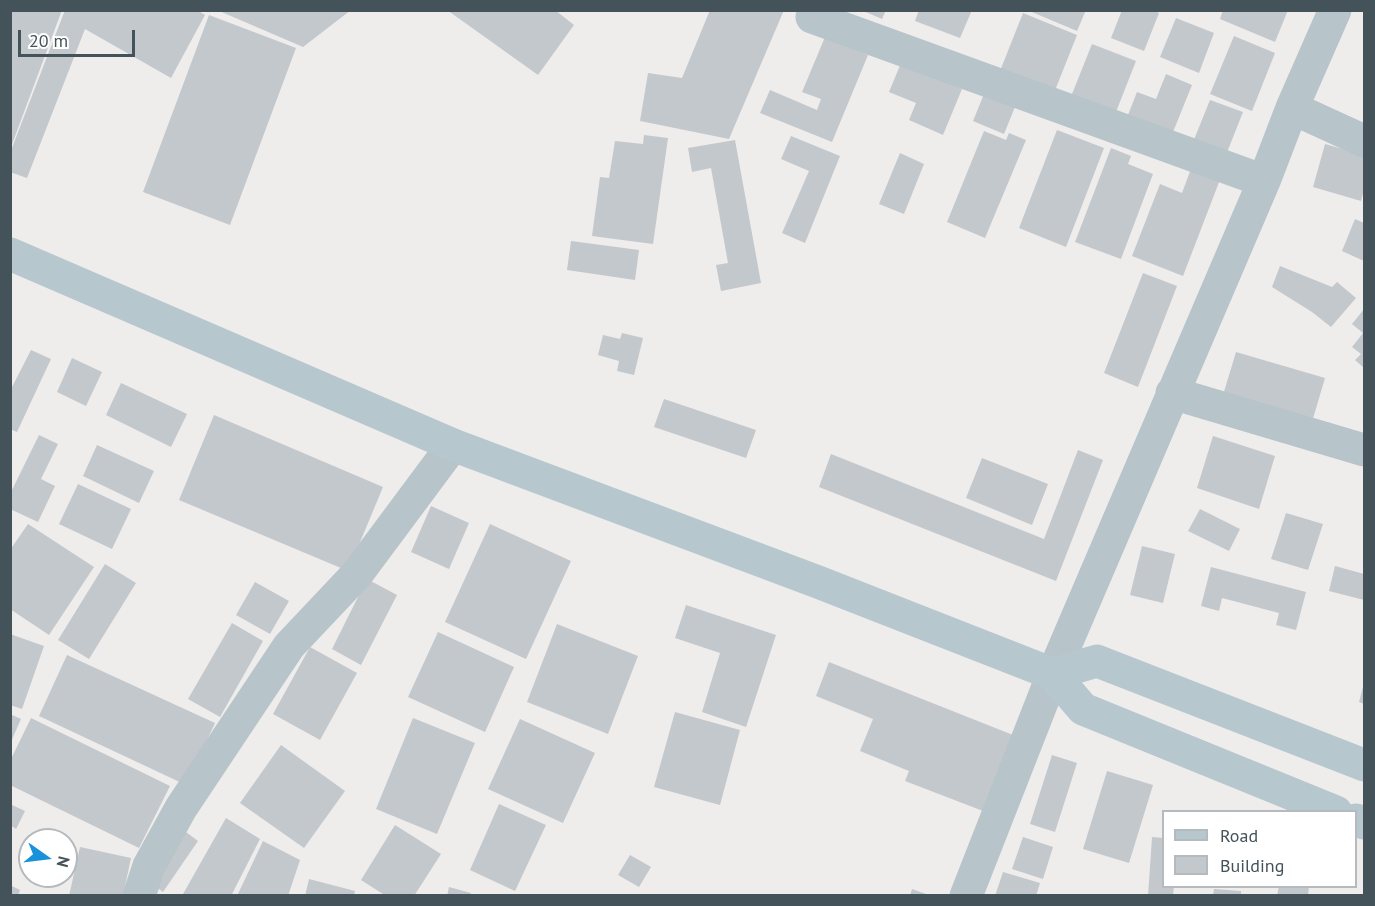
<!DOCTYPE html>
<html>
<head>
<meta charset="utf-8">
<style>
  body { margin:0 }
  #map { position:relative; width:1375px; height:906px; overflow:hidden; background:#efecec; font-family:"PT Sans",sans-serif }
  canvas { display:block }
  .frame { position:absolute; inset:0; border:12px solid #445359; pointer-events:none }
  .legend { position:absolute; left:1162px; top:810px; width:195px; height:78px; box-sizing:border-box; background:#fff; border:2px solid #b4babd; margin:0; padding:8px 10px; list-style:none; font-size:18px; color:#445359 }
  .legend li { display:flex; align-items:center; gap:12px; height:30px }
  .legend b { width:30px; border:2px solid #b4babd }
  .north { position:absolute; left:18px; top:828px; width:60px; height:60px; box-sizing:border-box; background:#fff; border:2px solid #b4babd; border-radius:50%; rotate:104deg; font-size:16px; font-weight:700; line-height:24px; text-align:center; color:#445359 }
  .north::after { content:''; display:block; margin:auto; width:21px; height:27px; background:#1a92db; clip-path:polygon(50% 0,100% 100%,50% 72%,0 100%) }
  .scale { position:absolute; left:18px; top:30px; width:117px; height:27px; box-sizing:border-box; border:3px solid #445359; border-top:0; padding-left:8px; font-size:18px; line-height:21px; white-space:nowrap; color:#445359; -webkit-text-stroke:4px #fff; paint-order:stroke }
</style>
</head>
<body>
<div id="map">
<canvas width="1375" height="906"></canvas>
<div class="frame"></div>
<ul class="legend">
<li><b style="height:8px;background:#b7c7ce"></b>Road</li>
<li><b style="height:16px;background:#c3c8cc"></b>Building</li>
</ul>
<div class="north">N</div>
<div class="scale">20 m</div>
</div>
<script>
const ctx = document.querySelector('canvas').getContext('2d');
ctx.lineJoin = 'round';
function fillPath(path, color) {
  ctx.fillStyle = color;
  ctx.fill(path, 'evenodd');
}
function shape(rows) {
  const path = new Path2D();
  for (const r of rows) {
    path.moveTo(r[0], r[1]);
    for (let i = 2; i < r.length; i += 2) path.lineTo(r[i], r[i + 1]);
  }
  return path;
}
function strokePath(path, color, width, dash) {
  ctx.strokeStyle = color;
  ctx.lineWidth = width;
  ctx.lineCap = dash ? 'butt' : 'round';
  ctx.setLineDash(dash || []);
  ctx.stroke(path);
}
fillPath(shape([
  [10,10,62,10,11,147,10,146],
  [65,10,197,10,205,15,171,78,85,29,27,178,10,172,10,153],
  [217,10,351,10,303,47],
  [447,10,555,10,574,25,538,75],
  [710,10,784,10,729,139,640,121,648,73,682,78],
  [861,10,886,10,882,19],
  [919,10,972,10,960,38,915,21],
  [1027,10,1086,10,1077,31],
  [1122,10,1153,10,1159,13,1144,51,1111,38],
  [1223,10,1288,10,1275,42,1220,19],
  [1023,13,1077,35,1054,93,1000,71],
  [209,15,296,48,230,225,143,192],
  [1176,18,1214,33,1199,73,1160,57],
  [1234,36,1275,53,1252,111,1210,94],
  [825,37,868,55,832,142,760,113,770,90,817,110,821,99,802,92],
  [1092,44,1136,61,1114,117,1070,99],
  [901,63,962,89,943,135,909,120,916,103,889,92],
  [1166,74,1192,85,1171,137,1126,120,1137,92,1156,99],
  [984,94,1015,107,1004,134,973,121],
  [1210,100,1243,112,1224,160,1191,147],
  [1057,130,1104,148,1066,247,1019,228],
  [984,131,1006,140,1009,133,1026,140,985,238,947,222],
  [644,135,668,138,653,244,592,236,600,177,609,178,615,141,643,144],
  [791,136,840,156,805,243,782,233,809,171,781,159],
  [735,140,761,283,721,291,716,265,728,263,711,168,692,172,688,148],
  [1325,144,1364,155,1364,189,1361,201,1313,187],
  [1111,148,1131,156,1128,164,1153,174,1121,259,1075,242],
  [900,153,924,164,904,214,879,204],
  [1192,166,1221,177,1183,276,1132,256,1160,184,1182,193],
  [1355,219,1364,223,1364,261,1342,251],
  [571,241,639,250,635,280,567,270],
  [1280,266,1332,287,1337,282,1356,298,1331,327,1312,312,1272,287],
  [1143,273,1177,286,1138,387,1104,373],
  [1364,309,1364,368,1355,360,1361,354,1352,347,1363,333,1352,324],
  [622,333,643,338,634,375,617,371,619,361,598,355,603,335,620,339],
  [31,350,51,359,17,432,10,429,10,391],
  [1236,352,1325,378,1312,422,1223,395],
  [72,358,102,372,86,406,57,392],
  [121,383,187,414,171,447,106,415],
  [664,399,756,430,746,458,654,427],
  [214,415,383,487,348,571,179,500],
  [39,435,58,444,41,479,55,486,38,522,10,509,10,494],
  [1213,436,1275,456,1259,509,1197,488],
  [97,445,154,471,139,503,83,476],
  [1078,450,1103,460,1056,581,819,487,831,454,1044,539],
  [982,458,1048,484,1032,525,966,498],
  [78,484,131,509,112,549,59,524],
  [431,506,469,523,449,569,411,552],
  [1200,509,1240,529,1229,551,1188,531],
  [1286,513,1323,524,1308,570,1271,559],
  [28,524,94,567,49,635,10,609,10,550],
  [490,524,571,561,526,659,445,622],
  [1142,546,1175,554,1163,603,1130,595],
  [105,564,136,583,89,659,58,640],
  [1335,566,1364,574,1364,600,1329,591],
  [1211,567,1306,592,1296,630,1276,625,1279,613,1222,598,1219,611,1201,606],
  [367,579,397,595,361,665,332,649],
  [255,582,289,601,270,634,236,615],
  [686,605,776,635,746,727,702,712,720,653,675,638],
  [232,623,263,641,220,717,188,699],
  [557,624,638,656,608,734,527,702],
  [438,632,514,667,485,732,408,697],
  [10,634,44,646,22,709,10,705],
  [310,647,357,673,320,740,273,714],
  [67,655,215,723,186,785,39,716],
  [829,662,1013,735,983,811,905,781,909,771,860,751,873,719,816,696],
  [1364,683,1364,704,1359,702],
  [675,712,740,730,720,805,654,787],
  [10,714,21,719,10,744],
  [31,718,170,786,139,848,10,785,10,761],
  [413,718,475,743,437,834,376,809],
  [520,719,595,753,563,823,488,789],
  [281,745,345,791,304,848,240,803],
  [1052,755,1077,763,1055,832,1030,824],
  [1107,771,1153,785,1129,863,1083,849],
  [10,804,25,811,16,829,10,825],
  [499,804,546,825,515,891,470,870],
  [226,818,260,839,231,896,183,894],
  [395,825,441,854,414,896,386,896,361,880],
  [182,829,198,841,163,892,147,880],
  [1023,837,1053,847,1043,879,1012,869],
  [1152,837,1164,838,1164,886,1174,886,1173,896,1148,896],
  [263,841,300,860,288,896,237,896],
  [80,847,131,858,123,896,69,896],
  [630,855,651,867,639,887,618,875],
  [1003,872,1040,883,1036,896,995,896],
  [309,879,355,891,354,896,305,896],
  [10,885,20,890,18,896,10,896],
  [1279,886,1309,886,1308,896,1277,896],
  [449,887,471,893,470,896,447,896],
  [912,889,929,895,929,896,910,896],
  [1214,889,1241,891,1241,896,1213,896]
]), '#c3c8cc');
strokePath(shape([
  [812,17,1264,181],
  [1292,108,1364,141],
  [1172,393,1364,450],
  [139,896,149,866,181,808,289,646,357,574,453,445],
  [966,896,1053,674,1264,181,1292,108,1335,10]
]), '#b7c4c9', 33);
strokePath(shape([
  [10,254,453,445,818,582,1053,674,1083,709,1336,812],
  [1053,674,1097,661,1364,765],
  [1356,820,1364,823]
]), '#b7c7ce', 33);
</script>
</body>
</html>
